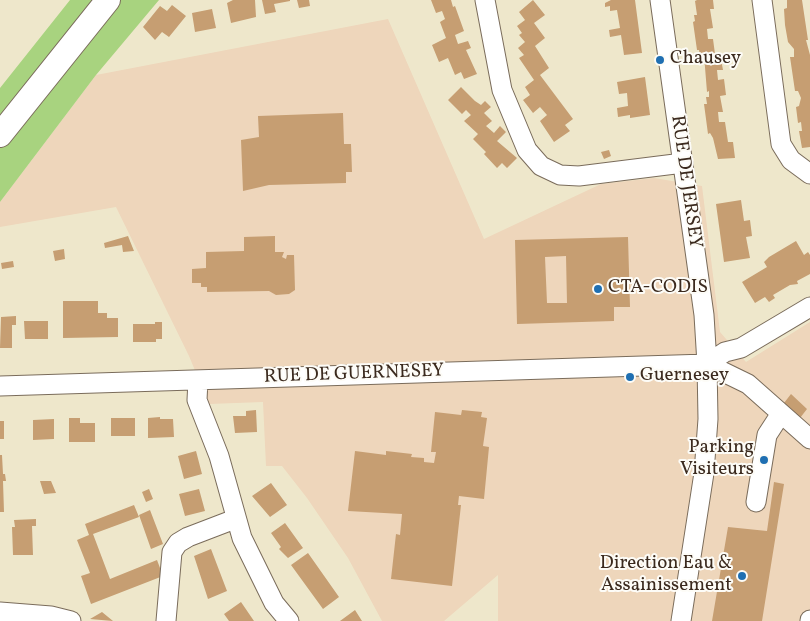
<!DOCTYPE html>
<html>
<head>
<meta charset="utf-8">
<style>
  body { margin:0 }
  canvas { display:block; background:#eee7cb }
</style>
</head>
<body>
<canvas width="810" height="621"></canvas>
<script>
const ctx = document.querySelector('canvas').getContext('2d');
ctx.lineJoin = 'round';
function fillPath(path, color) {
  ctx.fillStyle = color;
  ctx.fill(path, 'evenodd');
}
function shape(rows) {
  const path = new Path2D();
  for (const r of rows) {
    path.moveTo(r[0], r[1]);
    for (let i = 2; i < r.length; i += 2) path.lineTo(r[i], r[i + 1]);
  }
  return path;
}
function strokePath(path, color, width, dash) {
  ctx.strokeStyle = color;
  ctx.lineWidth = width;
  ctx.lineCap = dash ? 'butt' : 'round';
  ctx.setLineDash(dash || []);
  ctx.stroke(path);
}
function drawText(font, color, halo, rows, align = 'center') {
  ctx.font = font + ' Vollkorn,serif';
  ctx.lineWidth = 4;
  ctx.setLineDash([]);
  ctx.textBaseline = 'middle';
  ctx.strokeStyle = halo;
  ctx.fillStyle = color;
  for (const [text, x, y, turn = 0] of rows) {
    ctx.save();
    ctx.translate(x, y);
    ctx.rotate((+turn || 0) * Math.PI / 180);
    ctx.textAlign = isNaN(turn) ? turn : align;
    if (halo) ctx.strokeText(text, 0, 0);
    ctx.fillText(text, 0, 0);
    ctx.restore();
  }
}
fillPath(shape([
  [388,19,484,239,601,184,654,178,702,186,720,332,746,362,810,322,810,621,498,621,498,575,444,621,382,621,348,558,307,498,282,466,266,466,263,402,209,404,189,356,116,207,0,227,0,202,96,75]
]), '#eed6bb');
fillPath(shape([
  [70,0,159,0,96,75,0,202,0,88]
]), '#a8d37f');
fillPath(shape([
  [233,0,255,0,256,17,231,23,227,3],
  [262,0,290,0,290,1,274,4,276,12,265,14],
  [297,0,309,0,310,6,299,8],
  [431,0,451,0,453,7,455,6,464,31,455,35,458,44,468,41,471,48,466,50,477,74,464,79,461,72,455,75,448,58,439,62,432,45,446,38,440,22,445,19,442,11,436,13],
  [533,0,545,15,534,23,545,38,535,46,549,68,540,75,573,119,565,125,570,131,554,142,540,121,547,115,540,107,533,113,523,100,530,95,525,87,534,80,519,58,524,55,518,48,525,42,519,35,522,33,517,26,525,20,519,12],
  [611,0,635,0,642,53,624,55,621,35,610,37,609,30,620,28,617,10,610,11,610,6,605,7,605,3],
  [697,0,713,0,714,9,710,9,713,28,707,29,708,39,713,39,715,54,720,54,723,70,717,70,718,80,724,79,726,95,720,96,723,112,718,112,719,122,725,122,728,142,733,142,735,158,718,159,713,138,710,133,708,134,704,104,707,104,706,97,709,97,709,91,707,92,704,55,700,56,699,50,697,50,693,22,695,21,694,15,697,15,695,1],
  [787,0,802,0,808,40,806,40,810,55,810,147,802,148,799,131,802,131,801,122,798,123,796,107,799,106,801,98,798,91,795,91,790,57,794,57,794,49,788,42,785,25,784,9,787,8],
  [172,5,186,16,169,37,162,32,155,40,143,27,160,6,167,11],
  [212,9,216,28,195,32,192,13],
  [645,77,650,115,630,118,630,115,618,117,617,108,628,106,627,93,619,94,617,82],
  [461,87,475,101,481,105,485,101,491,107,484,113,492,121,486,126,494,133,500,126,506,132,497,141,517,158,507,168,502,163,497,168,484,154,486,152,473,139,478,134,464,121,471,115,466,110,462,114,448,100],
  [343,113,344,144,351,144,352,172,346,172,346,183,269,185,243,191,241,140,259,137,258,116],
  [609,150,611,156,604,159,601,152],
  [741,200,744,221,750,220,752,236,746,237,750,258,724,262,716,204],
  [128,236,134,251,123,252,122,245,105,248,104,243],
  [275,236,275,252,284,252,282,257,286,259,287,255,294,255,295,290,289,294,276,295,269,291,207,292,207,287,201,287,201,283,192,283,192,269,206,268,206,252,244,251,244,237],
  [628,237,630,307,614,307,614,321,517,324,515,240],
  [566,256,567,303,547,303,545,257],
  [796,241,804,255,808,252,810,255,810,274,797,281,798,284,790,285,773,295,775,298,769,302,765,297,755,303,742,282,767,267,764,262,769,257],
  [64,249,65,259,55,261,53,251],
  [13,261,14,267,2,269,1,263],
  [63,301,98,301,98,313,107,313,107,318,118,318,118,337,63,338],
  [16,316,16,325,12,325,12,348,0,348,1,317],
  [24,321,48,321,48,339,25,339],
  [155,322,162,322,162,339,156,339,156,342,133,342,133,324,155,324],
  [791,394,807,409,800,418,784,403],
  [256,410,257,432,235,433,233,416,246,416,246,411],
  [462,410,482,412,481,417,487,418,483,446,489,447,484,499,459,496,458,505,461,505,452,586,391,579,396,534,400,535,402,514,348,511,355,451,386,455,386,451,412,454,411,457,424,458,424,462,434,463,436,452,431,452,435,412,461,415],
  [160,417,160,419,173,419,174,437,148,438,148,418],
  [69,418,80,418,80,423,95,423,95,442,69,442],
  [111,418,135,418,135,436,111,436],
  [54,419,54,439,33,440,33,420],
  [0,421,4,421,4,439,0,439],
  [196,451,202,474,184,479,178,456],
  [0,455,2,455,3,474,5,474,6,481,3,481,4,512,0,512],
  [40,481,51,481,56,493,44,494],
  [774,482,784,484,762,621,712,621,728,527,767,531],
  [271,483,287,505,270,517,252,496],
  [149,489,153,499,146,502,142,492],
  [199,489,205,511,185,516,179,494],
  [134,505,139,517,93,534,110,579,157,560,163,576,91,604,81,576,90,573,77,540,89,535,85,524],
  [150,510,163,544,151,549,139,515],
  [36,519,36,526,32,526,33,555,13,555,12,527,15,527,14,520],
  [285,523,303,548,288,558,279,549,281,547,271,533],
  [211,549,227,591,208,599,194,556],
  [308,553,339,597,323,609,291,565],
  [241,602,254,621,229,621,224,614],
  [355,610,362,621,340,621],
  [102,612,113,621,90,619]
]), '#c69e72');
const minor = shape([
  [485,0,502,90,527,150,541,166,560,175,579,176,683,163],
  [660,0,704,315,707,364,708,419,704,473,681,621],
  [762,0,781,144,791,160,810,174],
  [707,364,725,352,741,348,810,307],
  [198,380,197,400,219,456,242,538,274,603,289,621],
  [0,386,707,364,748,384,810,439],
  [756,502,767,435,780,415],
  [0,612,51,616,71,621],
  [166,621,172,552,178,543,188,537,235,519],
  [810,621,810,620]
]);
const major = shape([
  [0,135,108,0]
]);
strokePath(minor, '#7a6c5b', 21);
strokePath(major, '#7a6c5b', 26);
strokePath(minor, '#fff', 19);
strokePath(major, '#fff', 24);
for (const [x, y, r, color] of [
  [660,60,5,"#1f6fb2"],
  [598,289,5,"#1f6fb2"],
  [630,377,5,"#1f6fb2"],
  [764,460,5,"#1f6fb2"],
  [742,576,5,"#1f6fb2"]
]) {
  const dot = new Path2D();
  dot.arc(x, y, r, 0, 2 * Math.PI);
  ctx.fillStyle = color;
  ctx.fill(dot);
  strokePath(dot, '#fdfcf7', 2);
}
drawText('19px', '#3b2a1e', '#fdfcf7', [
  ["Chausey",670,60],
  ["CTA-CODIS",608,289],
  ["Guernesey",640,377],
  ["Parking",754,449,"right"],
  ["Visiteurs",754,471,"right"],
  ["Direction Eau &",732,565,"right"],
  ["Assainissement",732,587,"right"]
], 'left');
drawText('19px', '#3b2a1e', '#fdfcf7', [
  ["RUE DE JERSEY",685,182,82],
  ["RUE DE GUERNESEY",354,375,-2]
]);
</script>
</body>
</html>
